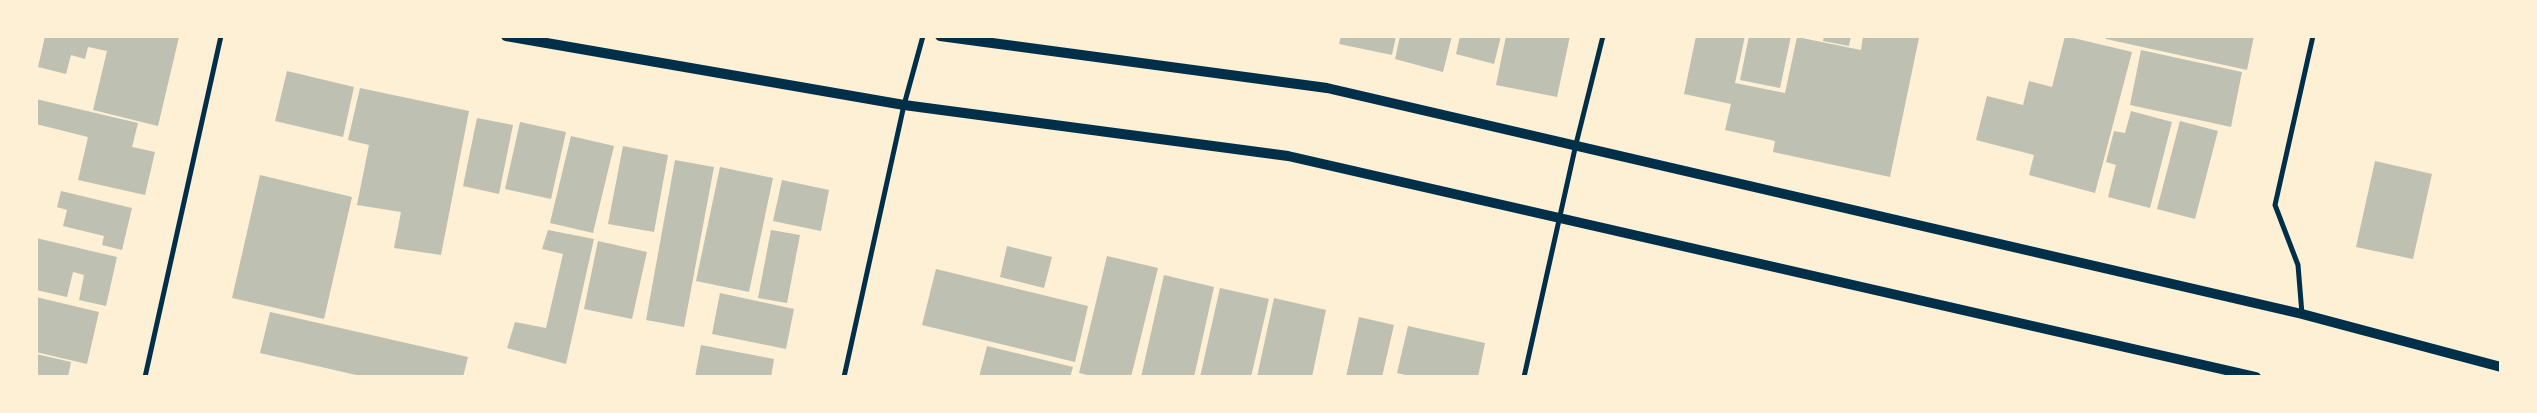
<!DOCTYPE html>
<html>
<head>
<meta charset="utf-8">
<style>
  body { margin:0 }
  #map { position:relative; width:2537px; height:413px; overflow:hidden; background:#fdf0d5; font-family:Manrope,sans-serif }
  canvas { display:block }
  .frame { position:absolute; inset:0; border:38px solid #fdf0d5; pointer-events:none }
</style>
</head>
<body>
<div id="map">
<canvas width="2537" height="413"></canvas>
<div class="frame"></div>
</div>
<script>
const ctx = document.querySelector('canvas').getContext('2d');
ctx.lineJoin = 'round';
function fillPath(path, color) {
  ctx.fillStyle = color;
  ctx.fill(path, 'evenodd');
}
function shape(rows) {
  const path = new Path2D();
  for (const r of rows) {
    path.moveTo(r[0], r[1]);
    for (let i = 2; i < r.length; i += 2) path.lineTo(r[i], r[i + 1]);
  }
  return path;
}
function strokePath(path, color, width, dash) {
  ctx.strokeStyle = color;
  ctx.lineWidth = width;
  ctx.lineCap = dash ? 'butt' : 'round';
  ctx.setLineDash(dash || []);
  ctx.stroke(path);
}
fillPath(shape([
  [45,36,179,37,158,126,93,110,107,51,88,47,85,59,71,55,66,74,38,67],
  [1341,36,1396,36,1392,55,1339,44],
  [1400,36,1452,36,1443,72,1395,59],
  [1460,36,1501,36,1494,64,1456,54],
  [1506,36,1570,36,1557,97,1496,85],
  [1696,36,1745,36,1735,83,1785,93,1797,37,1861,50,1863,36,1919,38,1890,177,1773,152,1775,141,1725,130,1731,104,1684,94],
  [1749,36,1791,36,1780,88,1740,80],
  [1824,36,1851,36,1849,46,1823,41],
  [2065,36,2132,52,2095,193,2029,175,2034,155,1976,140,1987,96,2023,105,2029,81,2052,87],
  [2106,36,2254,36,2247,70,2106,39],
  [2141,50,2242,72,2231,127,2130,105],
  [287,71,354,87,343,137,275,121],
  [360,88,469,111,441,255,394,248,401,212,357,205,369,145,348,140],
  [36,99,138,123,132,147,155,152,145,195,78,180,88,137,36,124],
  [2131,111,2172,122,2150,208,2108,197,2116,165,2106,162,2114,131,2125,133],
  [477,118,513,125,499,194,463,186],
  [2180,121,2218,131,2195,219,2157,209],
  [520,122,566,132,551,199,505,189],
  [571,136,614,146,593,233,550,223],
  [623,146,668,155,654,232,608,224],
  [675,160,714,167,684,327,646,320],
  [2375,161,2432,174,2413,259,2356,247],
  [720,167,773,178,749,292,696,281],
  [260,175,352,197,324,319,232,298],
  [782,180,829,190,821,231,773,221],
  [61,191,132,208,122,250,102,245,104,236,63,226,67,210,57,207],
  [548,230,594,239,566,364,507,348,515,322,546,328,563,254,542,249],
  [771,230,800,235,787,303,758,298],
  [36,238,117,257,106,306,79,300,84,275,73,272,67,297,36,290],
  [598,241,647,252,632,319,584,309],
  [1007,246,1052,257,1044,288,1000,277],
  [1107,256,1158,268,1131,377,1095,377,1079,373],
  [936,269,1088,306,1075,362,922,325],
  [1164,275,1214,287,1194,377,1141,377],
  [1220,288,1269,299,1251,377,1200,377],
  [720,293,794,309,786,349,712,334],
  [36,297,99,312,87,364,36,352],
  [1274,298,1326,310,1312,377,1257,377],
  [270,312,468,357,463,377,365,377,260,353],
  [1359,317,1394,325,1382,377,1346,377],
  [1408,326,1485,343,1478,377,1414,377,1397,373],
  [701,345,774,359,771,377,695,377],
  [987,346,1073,367,1070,377,979,377],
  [36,354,71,362,68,377,36,377]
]), '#bec0b2');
strokePath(shape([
  [2302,314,2298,265,2275,205,2313,36],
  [145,377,221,36],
  [844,377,904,105,923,36],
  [1524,377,1576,144,1603,36]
]), '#003049', 5);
strokePath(shape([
  [506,36,904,105,1288,156,2256,377],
  [940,36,1327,88,2302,314,2501,367]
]), '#003049', 10);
</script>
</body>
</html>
